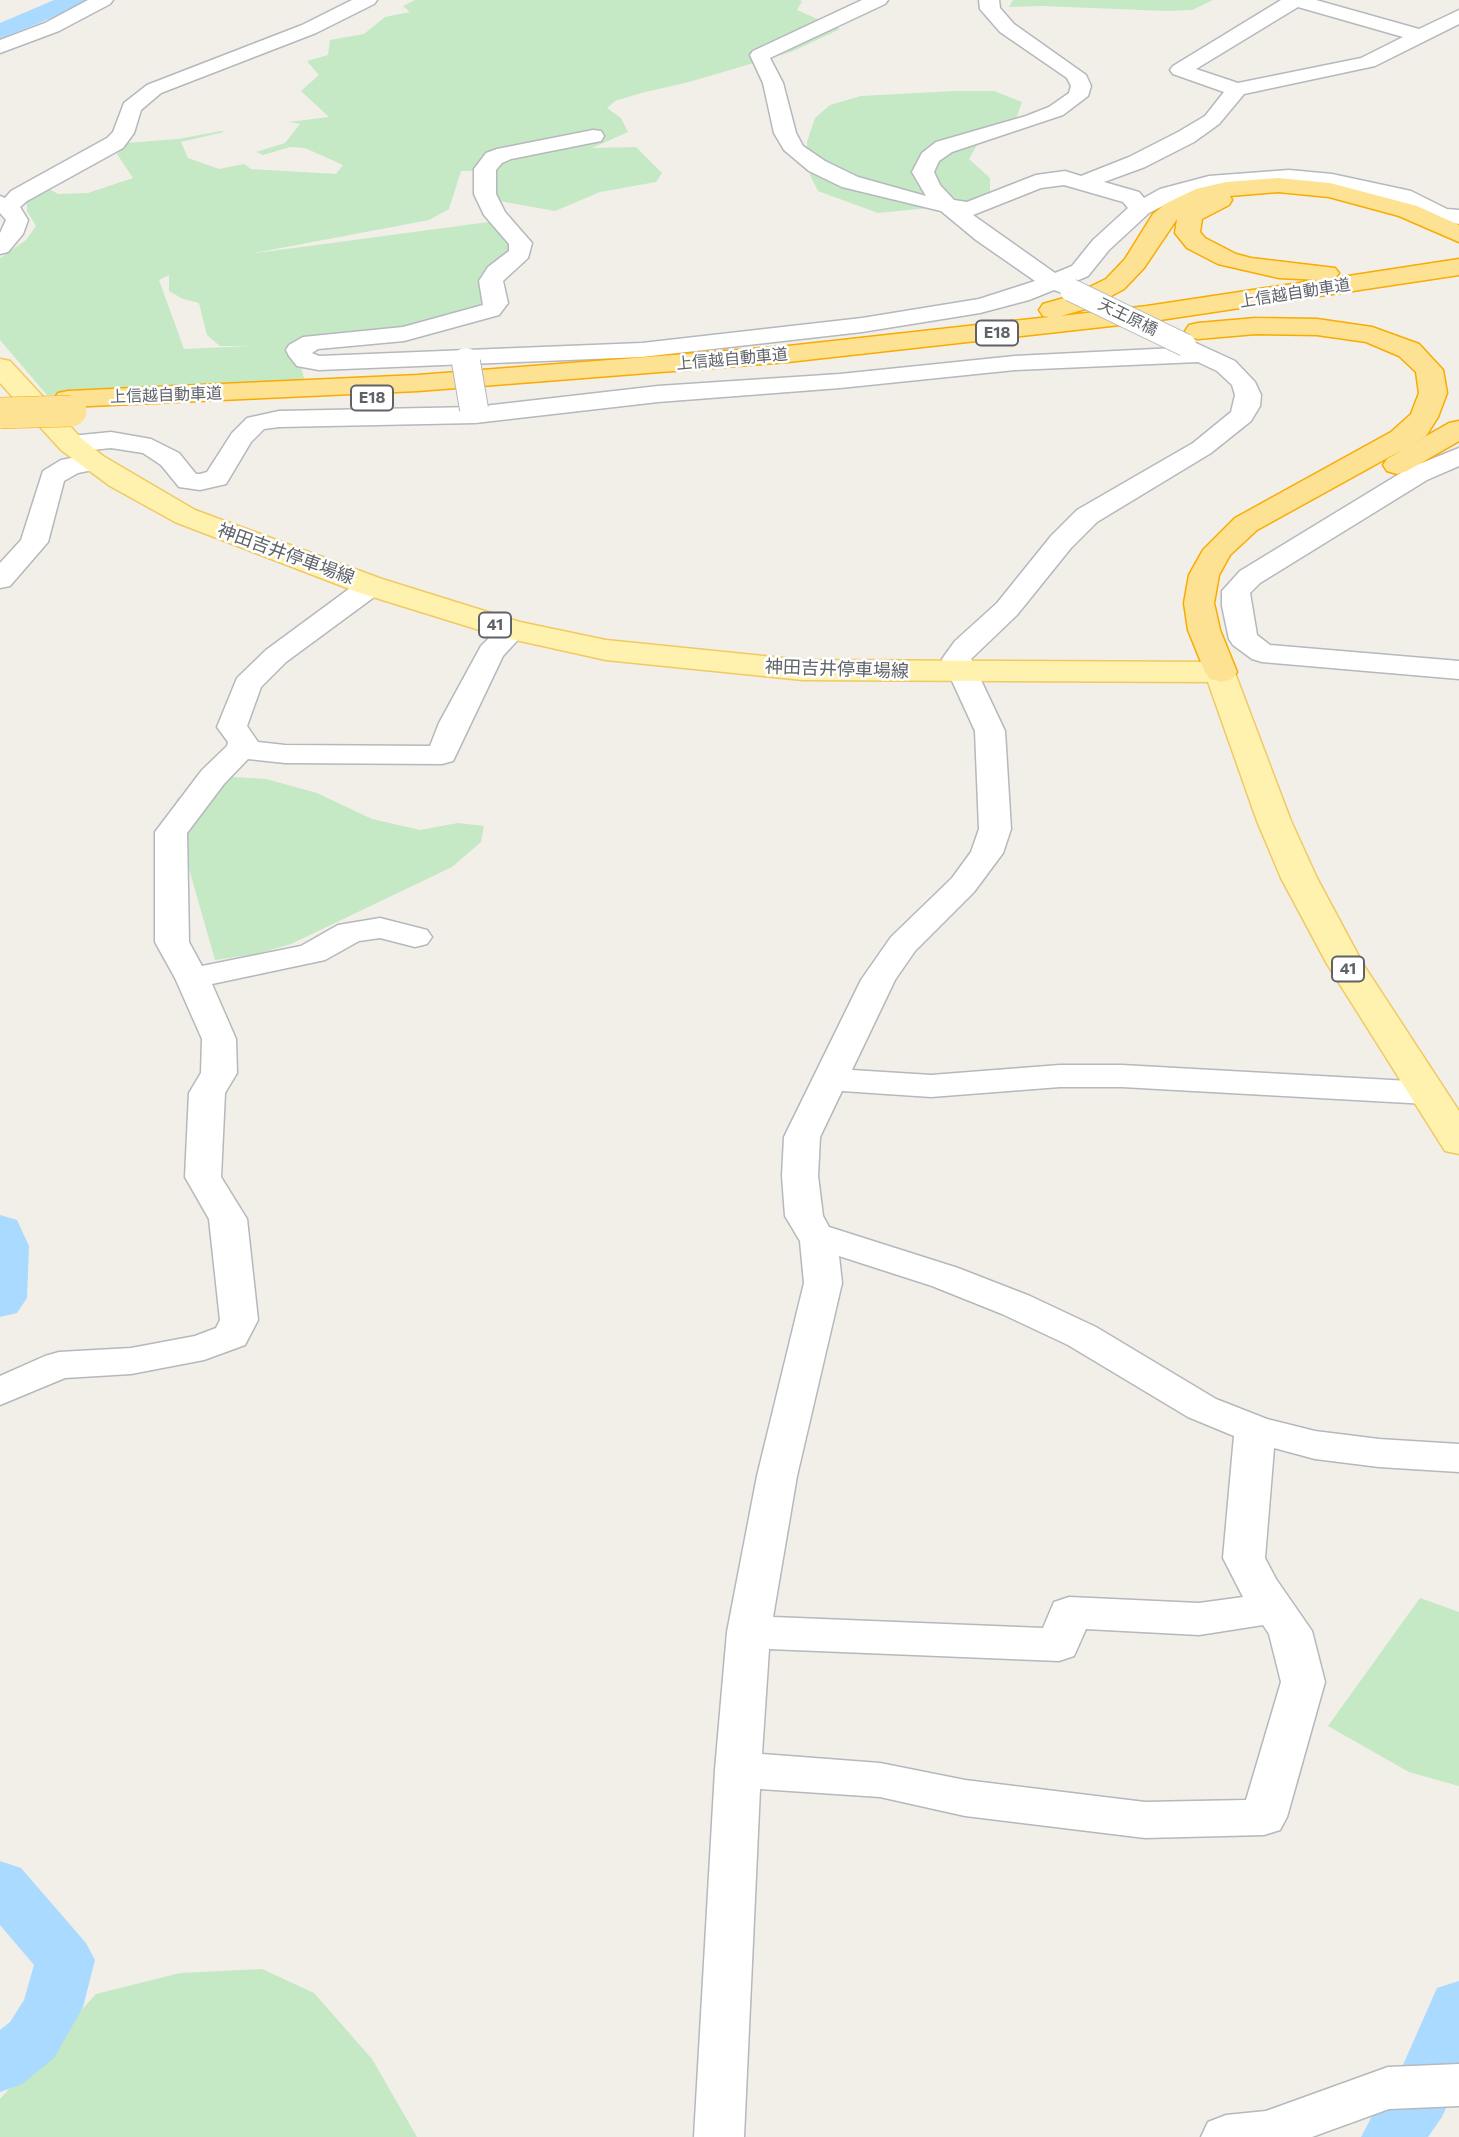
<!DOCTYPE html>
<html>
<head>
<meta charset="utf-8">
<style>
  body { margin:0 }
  canvas { display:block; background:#f1efe8 }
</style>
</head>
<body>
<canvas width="1459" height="2137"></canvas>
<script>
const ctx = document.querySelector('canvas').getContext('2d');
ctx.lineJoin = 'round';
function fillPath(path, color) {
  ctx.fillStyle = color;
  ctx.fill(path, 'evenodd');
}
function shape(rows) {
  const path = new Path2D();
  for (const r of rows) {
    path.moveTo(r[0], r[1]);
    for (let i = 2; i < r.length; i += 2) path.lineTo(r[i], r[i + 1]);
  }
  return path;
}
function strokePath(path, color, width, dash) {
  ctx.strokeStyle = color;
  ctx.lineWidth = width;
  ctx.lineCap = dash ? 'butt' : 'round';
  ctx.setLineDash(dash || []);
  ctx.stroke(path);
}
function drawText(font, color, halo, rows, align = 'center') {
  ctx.font = font + ' Commissioner,"Noto Sans JP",sans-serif';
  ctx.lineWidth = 5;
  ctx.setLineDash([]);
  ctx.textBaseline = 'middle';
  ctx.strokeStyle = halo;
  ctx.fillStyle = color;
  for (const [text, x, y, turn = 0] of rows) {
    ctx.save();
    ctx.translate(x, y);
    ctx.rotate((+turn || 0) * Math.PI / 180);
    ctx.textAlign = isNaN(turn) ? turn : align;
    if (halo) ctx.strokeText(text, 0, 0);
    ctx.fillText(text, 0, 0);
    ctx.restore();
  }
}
fillPath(shape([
  [415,0,799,0,802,1,797,10,840,29,791,52,689,82,641,93,615,101,607,108,621,118,628,132,592,148,636,147,662,173,656,182,600,192,555,211,494,200,489,171,461,171,449,209,429,220,249,254,496,221,517,243,488,305,403,332,295,344,305,382,47,395,0,340,0,258,26,240,36,226,27,211,27,200,47,188,58,194,88,193,133,178,117,154,126,143,178,139,221,131,224,132,181,142,188,158,219,169,244,164,251,169,336,174,343,165,305,148,290,147,263,155,256,152,285,143,300,124,289,122,329,117,301,91,319,75,307,61,328,55,330,40,364,34,385,17,410,12,403,6],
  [169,275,169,291,183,299,199,303,207,335,220,346,251,346,184,349,159,280],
  [1013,0,1213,0,1192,10,1167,11,1042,6,1009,7],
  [954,91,994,91,1022,102,1016,119,1002,136,977,145,969,159,990,178,990,193,960,205,878,213,818,191,808,171,807,142,815,118,830,105,861,96],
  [232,777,266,779,317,793,372,819,420,830,458,823,484,826,481,842,452,867,291,944,256,954,215,960,176,823,177,799,198,785],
  [1420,1598,1459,1612,1459,1786,1409,1772,1328,1726],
  [262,1969,314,1993,372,2059,417,2137,0,2137,0,2099,96,1994,180,1973]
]), '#c5e8c5');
fillPath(shape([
  [54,0,86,0,83,5,0,39,0,23,54,0],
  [0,1215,17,1220,29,1246,27,1298,17,1313,0,1317,0,1215],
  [0,1861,21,1868,86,1943,95,1960,83,2007,54,2058,22,2084,0,2092,0,2030,10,2022,24,2000,34,1965,0,1925,0,1861],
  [1459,1981,1459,2079,1442,2117,1428,2137,1361,2137,1371,2118,1395,2083,1437,1988,1459,1981]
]), '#aadaff');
const minor = shape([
  [88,0,113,0,110,4,59,31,0,53,0,40,45,23,88,0],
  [352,0,377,0,374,4,316,33,161,93,141,110,134,133,123,148,27,201,20,207,28,220,23,234,8,252,0,254,0,233,6,220,0,213,0,196,5,198,11,191,107,138,113,132,124,103,147,85,302,25,352,0],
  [862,0,888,0,885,4,770,58,783,83,796,133,803,146,825,161,858,177,926,196,912,172,922,153,936,142,1026,116,1049,107,1069,93,1071,86,1067,78,1000,32,980,9,979,0,999,0,1000,8,1014,24,1086,75,1091,86,1088,96,1063,115,952,152,939,161,934,172,940,185,954,200,967,202,1036,175,1065,171,1081,176,1129,157,1178,132,1205,116,1224,92,1173,74,1170,70,1173,66,1281,0,1316,0,1419,29,1459,10,1459,24,1375,66,1244,94,1219,124,1194,142,1145,167,1104,182,1139,192,1144,198,1160,189,1209,176,1289,170,1332,174,1411,191,1447,209,1459,210,1459,224,1434,220,1396,201,1332,188,1289,184,1210,190,1176,199,1149,213,1109,250,1088,276,1074,282,1080,288,1076,293,1068,295,1054,290,1029,300,980,313,862,332,642,357,319,370,297,366,289,356,286,350,289,345,303,337,403,327,483,305,479,281,488,267,509,251,509,244,484,215,474,194,474,169,486,153,497,149,593,130,601,131,604,136,601,141,511,159,502,163,496,170,496,194,505,212,532,243,528,258,503,281,508,303,499,315,404,341,318,349,312,353,319,356,642,343,862,318,979,299,1035,281,976,240,941,211,842,187,809,171,784,150,774,133,763,83,750,55,753,51,862,0],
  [1298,7,1403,37,1361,58,1238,83,1196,69,1298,7],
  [1064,185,1123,202,1128,208,1093,240,1072,266,1055,273,973,215,1041,188,1064,185],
  [1185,338,1235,361,1255,382,1261,395,1260,406,1251,421,1211,453,1097,522,1071,548,1017,615,971,659,1005,731,1011,829,1003,853,974,892,915,951,895,980,852,1070,931,1075,1060,1065,1122,1065,1427,1082,1440,1085,1445,1093,1440,1101,1427,1104,1122,1087,1060,1087,931,1097,842,1091,820,1137,818,1176,823,1216,829,1227,958,1268,1030,1296,1096,1327,1216,1399,1267,1419,1315,1431,1379,1439,1459,1444,1459,1472,1379,1467,1315,1459,1274,1448,1265,1558,1276,1579,1312,1631,1325,1682,1287,1817,1280,1830,1264,1835,1145,1838,965,1816,880,1797,760,1789,744,2137,694,2137,715,1770,727,1632,757,1476,804,1283,800,1241,785,1216,782,1176,784,1137,861,980,891,937,952,878,971,852,979,829,975,731,942,659,955,641,997,603,1051,536,1077,510,1193,443,1231,412,1235,395,1232,385,1217,371,1198,362,1015,370,840,388,658,402,475,423,279,427,264,429,251,442,226,484,200,490,179,487,161,465,143,453,111,448,71,452,62,449,58,444,62,439,71,436,111,432,151,439,179,453,196,474,200,474,207,472,232,433,247,418,279,411,475,407,658,386,840,374,1015,356,1175,348,1173,345,1176,340,1185,338],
  [839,1256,932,1286,1002,1314,1068,1345,1188,1417,1234,1436,1223,1558,1243,1597,1199,1603,1069,1597,1054,1602,1043,1628,773,1617,797,1476,842,1283,839,1256],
  [1263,1625,1269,1634,1281,1682,1246,1800,1145,1802,965,1780,880,1763,762,1754,769,1649,1059,1661,1074,1656,1086,1629,1199,1635,1263,1625],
  [1459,448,1459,466,1427,480,1260,583,1250,593,1257,635,1270,645,1459,661,1459,679,1262,662,1252,659,1233,645,1229,639,1222,606,1222,591,1240,571,1409,468,1459,448],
  [93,454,102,456,106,462,102,468,78,473,64,481,48,542,10,586,0,588,0,563,21,540,43,471,61,460,93,454],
  [371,578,381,580,385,586,381,592,286,662,261,687,247,726,258,742,285,745,430,746,439,723,481,646,503,624,513,621,523,624,527,630,503,656,453,761,442,764,285,763,248,759,224,784,187,833,189,942,202,966,301,946,338,925,380,918,427,930,432,937,427,944,415,947,380,938,359,941,325,960,212,984,236,1039,237,1073,225,1093,221,1177,247,1219,258,1320,245,1345,204,1360,131,1374,65,1378,0,1405,0,1376,45,1356,59,1352,131,1348,195,1336,216,1328,220,1320,209,1219,185,1177,189,1093,201,1073,202,1039,175,978,155,942,155,832,202,770,227,746,228,742,217,727,237,678,266,650,361,580,371,578],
  [1459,2064,1459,2106,1389,2109,1312,2137,1201,2137,1208,2122,1226,2115,1266,2111,1388,2067,1459,2064]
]);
const major = shape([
  [0,359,10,361,81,438,103,456,195,510,382,579,520,622,606,640,803,660,1221,662,1232,665,1291,821,1317,878,1363,964,1459,1111,1459,1154,1445,1151,1327,964,1281,878,1257,821,1208,682,803,680,606,660,502,637,360,593,175,522,110,486,61,450,0,383,0,359]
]);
const highway = shape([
  [1278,178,1330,183,1417,206,1459,225,1459,242,1399,216,1329,197,1278,192,1230,196,1232,200,1229,205,1202,219,1200,232,1205,238,1236,254,1251,258,1335,268,1339,273,1335,278,1459,259,1459,275,1147,322,788,362,418,391,68,407,58,405,54,399,58,393,68,391,418,375,788,346,1049,317,1043,316,1039,310,1043,304,1071,296,1106,279,1125,259,1153,214,1165,204,1196,189,1226,182,1278,178],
  [1177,219,1175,233,1187,248,1218,264,1279,278,1319,280,1147,306,1061,316,1089,308,1124,289,1144,268,1177,219],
  [1256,318,1317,319,1372,327,1419,344,1443,370,1447,393,1438,417,1426,436,1409,446,1449,423,1459,421,1459,441,1407,471,1397,474,1387,471,1383,465,1387,459,1402,450,1400,451,1257,530,1230,555,1219,575,1214,603,1220,630,1237,672,1232,679,1221,682,1210,679,1205,672,1188,630,1184,603,1189,575,1203,550,1235,518,1391,432,1411,414,1419,393,1416,372,1399,356,1366,342,1317,335,1256,334,1198,339,1189,337,1185,331,1189,325,1198,323,1256,318]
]);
strokePath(minor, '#b5b8bc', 3);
strokePath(major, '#f2c960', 3);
strokePath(highway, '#f9ab00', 3);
fillPath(minor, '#fff');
fillPath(major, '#fff2af');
fillPath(highway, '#fde293');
const minorBridgeFar1 = shape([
  [1071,290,1185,345]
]);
const minorBridge = shape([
  [466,362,474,409]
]);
const highwayBridge = shape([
  [0,413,71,411]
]);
strokePath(minorBridgeFar1, '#b5b8bc', 24, []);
strokePath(minorBridge, '#b5b8bc', 30, []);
strokePath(highwayBridge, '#f9ab00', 32, []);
strokePath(minorBridgeFar1, '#fff', 22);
strokePath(minorBridge, '#fff', 28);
strokePath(highwayBridge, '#fde293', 31);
drawText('16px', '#5f6368', '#fff', [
  ["上信越自動車道",1295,293,-9],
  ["天王原橋",1128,317,26],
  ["上信越自動車道",732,359,-5],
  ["上信越自動車道",166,395,-2]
]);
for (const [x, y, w] of [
  [997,333,42],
  [372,398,42],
  [495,625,32],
  [1348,969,32]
]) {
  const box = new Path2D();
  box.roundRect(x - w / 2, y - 12.5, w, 25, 5);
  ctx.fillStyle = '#fff';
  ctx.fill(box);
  strokePath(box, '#5f6368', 2);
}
drawText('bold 16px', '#5f6368', null, [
  ["E18",997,333],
  ["E18",372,398],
  ["41",495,625],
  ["41",1348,969]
]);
drawText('18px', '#5f6368', '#fff', [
  ["神田吉井停車場線",286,554,20],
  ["神田吉井停車場線",837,669,2]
]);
</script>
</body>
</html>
